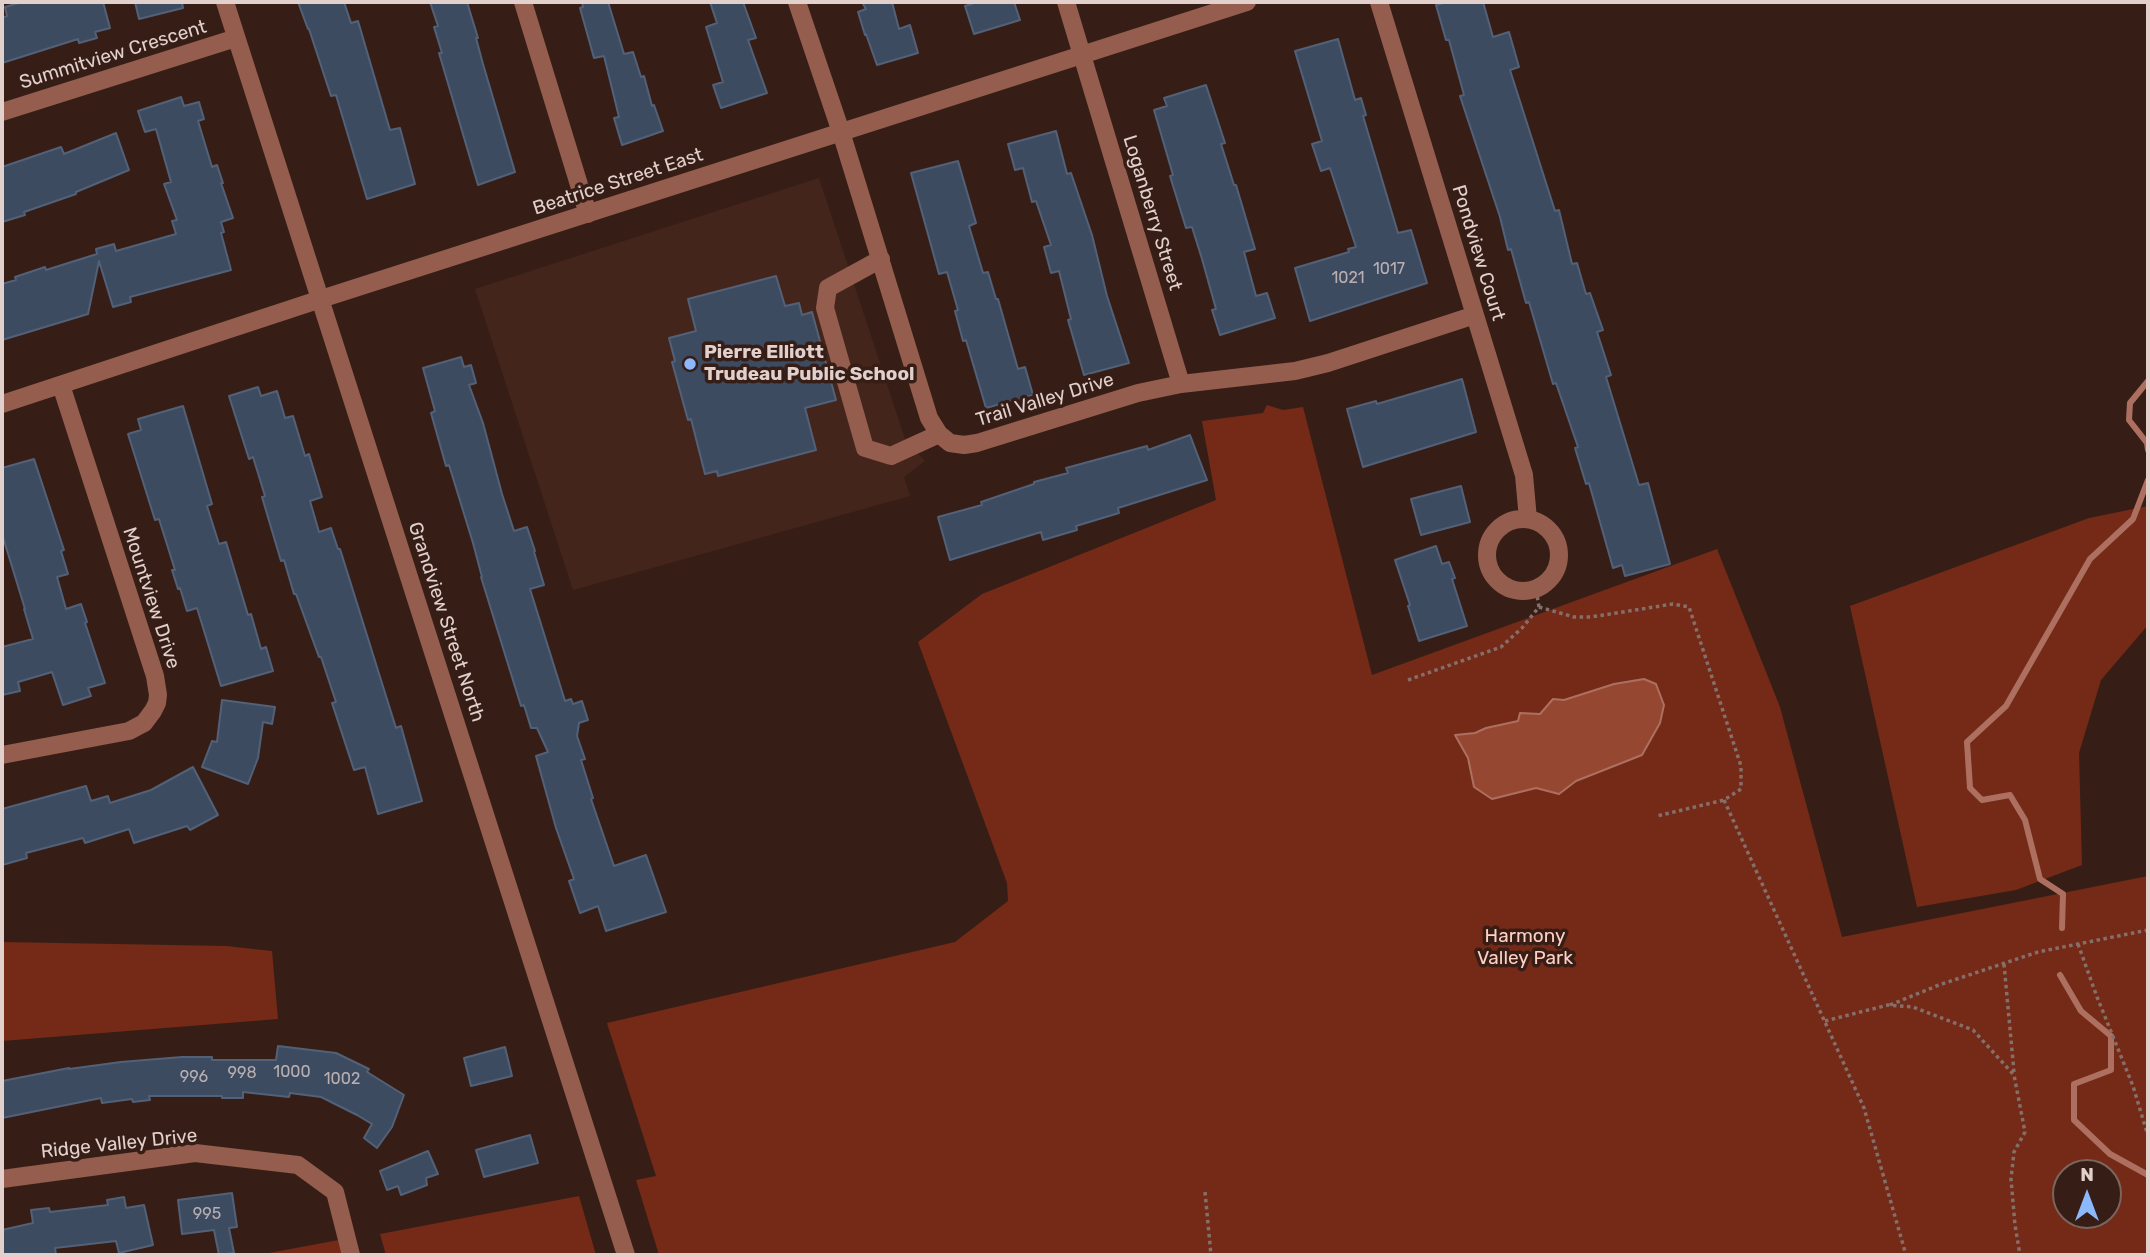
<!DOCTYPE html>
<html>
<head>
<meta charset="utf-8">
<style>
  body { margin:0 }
  #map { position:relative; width:2150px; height:1257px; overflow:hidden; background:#361e17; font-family:Rubik,sans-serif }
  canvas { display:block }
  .frame { position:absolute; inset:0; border:4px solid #e2d0cc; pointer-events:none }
  .north { position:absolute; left:2052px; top:1159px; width:70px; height:70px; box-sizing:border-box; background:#361e17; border:2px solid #7b655f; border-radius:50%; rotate:0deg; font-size:19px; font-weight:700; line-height:28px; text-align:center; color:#e2d0cc }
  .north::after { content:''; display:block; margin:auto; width:24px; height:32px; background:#8cb9fc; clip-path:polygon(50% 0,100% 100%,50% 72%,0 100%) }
</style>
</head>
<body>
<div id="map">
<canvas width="2150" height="1257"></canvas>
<div class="frame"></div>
<div class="north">N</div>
</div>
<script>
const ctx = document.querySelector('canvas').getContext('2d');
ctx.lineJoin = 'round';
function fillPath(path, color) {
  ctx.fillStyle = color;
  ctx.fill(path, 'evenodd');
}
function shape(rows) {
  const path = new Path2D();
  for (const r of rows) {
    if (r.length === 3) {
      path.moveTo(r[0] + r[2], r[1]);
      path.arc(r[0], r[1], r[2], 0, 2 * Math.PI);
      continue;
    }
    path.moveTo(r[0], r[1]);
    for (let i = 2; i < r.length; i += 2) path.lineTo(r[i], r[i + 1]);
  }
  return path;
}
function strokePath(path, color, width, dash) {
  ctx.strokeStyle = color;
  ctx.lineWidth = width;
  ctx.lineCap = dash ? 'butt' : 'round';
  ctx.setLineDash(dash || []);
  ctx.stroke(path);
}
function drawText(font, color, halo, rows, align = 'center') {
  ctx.font = font + ' Rubik,sans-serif';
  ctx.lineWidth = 7;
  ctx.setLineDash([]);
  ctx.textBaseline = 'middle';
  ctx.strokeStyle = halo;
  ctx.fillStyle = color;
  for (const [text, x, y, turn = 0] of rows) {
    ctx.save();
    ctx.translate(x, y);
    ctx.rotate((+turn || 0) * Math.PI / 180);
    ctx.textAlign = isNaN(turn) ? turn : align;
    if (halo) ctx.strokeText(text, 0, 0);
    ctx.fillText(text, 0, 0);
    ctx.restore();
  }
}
fillPath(shape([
  [819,178,905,439,925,461,904,477,910,496,573,590,475,289]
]), '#44251c');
fillPath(shape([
  [1267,405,1283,410,1303,407,1372,675,1717,549,1780,707,1842,937,2148,876,2148,1255,659,1255,636,1180,656,1176,607,1023,955,942,1008,901,1007,883,918,642,982,594,1216,500,1202,421,1263,413],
  [2066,1173,2108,1173,2108,1215,2066,1215],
  [2148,506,2148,625,2101,680,2079,753,2082,865,2016,890,1917,907,1850,606,2089,518],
  [2,942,226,946,272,951,278,1019,2,1041],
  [579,1196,596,1255,386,1255,380,1234],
  [339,1240,343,1255,258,1255]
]), '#742a16');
const water = shape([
  [1644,679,1656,684,1664,705,1660,723,1642,755,1576,781,1559,794,1536,788,1492,799,1474,787,1468,758,1455,735,1475,733,1486,728,1518,721,1520,713,1540,714,1553,699,1564,700,1614,684,1644,679]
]);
fillPath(water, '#964732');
strokePath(water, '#ad7060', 2);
strokePath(shape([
  [2148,381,2130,403,2129,420,2147,443,2148,450],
  [2062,928,2063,894,2040,879,2025,820,2010,795,1982,800,1970,788,1967,742,2006,706,2090,559,2133,519,2148,480],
  [2060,975,2081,1011,2111,1036,2111,1070,2074,1084,2074,1120,2110,1154,2148,1175]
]), '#ad7060', 6);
const building = shape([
  [22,2,103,2,110,28,95,32,97,38,79,43,78,39,2,63,2,18,7,16,5,7,22,2],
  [135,2,182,2,183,8,139,19,135,2],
  [298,2,344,2,351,23,358,21,390,130,400,128,415,184,367,199,336,95,331,96,309,29,308,29,298,2],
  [430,2,467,2,478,38,476,38,483,64,515,172,478,185,439,53,442,53,434,27,438,26,430,2],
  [582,2,608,2,624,54,633,52,641,77,644,76,652,106,654,105,663,131,622,145,614,118,619,117,604,56,594,58,580,8,583,7,582,2],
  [710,2,743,2,756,38,748,40,767,93,721,108,713,85,723,82,706,27,717,23,710,2],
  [862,2,892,2,899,29,910,25,918,53,877,65,866,34,865,35,858,12,866,9,862,2],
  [978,2,1014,2,1020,20,974,34,965,6,978,2],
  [1447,2,1483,2,1493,37,1509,32,1519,67,1510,70,1555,211,1559,210,1572,264,1577,263,1586,294,1590,293,1603,330,1597,332,1611,375,1606,377,1639,485,1648,483,1670,564,1625,576,1622,565,1613,568,1589,483,1586,484,1575,448,1578,447,1556,383,1553,384,1529,302,1526,303,1511,249,1508,250,1500,217,1460,96,1464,95,1449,40,1446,40,1436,5,1447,2],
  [1338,39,1355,100,1361,98,1366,115,1363,116,1398,233,1411,230,1427,283,1310,321,1295,268,1349,252,1348,249,1356,247,1330,168,1321,171,1312,144,1322,141,1295,51,1338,39],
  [1206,85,1225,143,1221,144,1234,185,1236,185,1255,249,1244,252,1256,296,1267,293,1275,318,1220,335,1212,310,1216,309,1202,259,1192,227,1186,228,1170,176,1173,175,1154,110,1167,106,1164,98,1206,85],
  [181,97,184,106,199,102,204,119,198,121,212,167,217,165,223,183,221,183,233,218,221,222,224,232,221,233,231,270,130,297,131,302,113,307,99,261,88,314,2,340,2,284,16,280,15,277,45,267,46,270,97,254,96,249,114,244,116,251,176,234,172,221,177,220,164,184,171,182,156,129,145,132,138,111,181,97],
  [1056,131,1067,174,1071,173,1092,235,1107,296,1129,363,1084,375,1068,320,1071,319,1059,271,1051,273,1044,247,1051,245,1036,201,1032,202,1023,168,1015,170,1008,144,1056,131],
  [116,133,129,170,76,192,76,194,24,212,25,215,2,222,2,167,61,147,64,154,116,133],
  [958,161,976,223,969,226,983,273,988,272,996,299,998,299,1018,369,1025,367,1033,395,986,408,966,340,963,341,955,311,958,310,947,272,939,274,911,173,958,161],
  [776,276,785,306,799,303,802,315,812,312,836,400,805,408,816,450,718,476,717,471,705,474,691,419,688,420,672,362,675,361,669,338,696,331,688,299,776,276],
  [461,357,464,367,471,365,476,383,469,385,483,423,502,494,514,531,527,527,535,551,534,552,544,585,530,589,565,701,571,699,573,704,582,701,588,720,579,723,577,736,585,759,581,760,593,798,591,799,614,866,646,855,666,912,606,931,598,906,580,913,569,881,574,879,556,828,536,756,548,752,537,728,531,728,524,705,521,706,481,577,482,577,473,543,449,465,446,466,431,413,435,411,423,368,461,357],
  [1462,379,1476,432,1363,467,1347,409,1376,401,1377,404,1462,379],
  [258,387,261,396,277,391,285,418,293,416,305,456,309,454,322,497,310,501,319,532,331,528,338,549,340,549,396,728,401,726,422,801,378,814,365,767,354,770,332,703,336,702,321,657,319,657,296,594,294,594,284,560,281,561,262,497,265,496,253,457,249,459,229,396,258,387],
  [183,406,212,504,207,506,219,544,226,542,248,615,251,614,261,649,266,647,273,671,221,686,197,608,187,611,180,588,178,589,172,570,175,570,159,519,155,520,128,434,141,430,138,419,183,406],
  [1190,435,1207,480,1118,508,1119,513,1076,526,1077,530,1043,540,1041,532,950,560,938,517,982,505,981,502,1034,484,1034,482,1068,473,1066,468,1147,446,1148,450,1190,435],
  [34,459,64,550,61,551,68,574,57,577,66,609,81,604,87,622,85,623,105,683,88,688,91,696,63,705,52,672,18,682,20,691,2,695,2,647,33,639,24,609,25,609,2,534,2,468,34,459],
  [1461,486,1470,522,1421,535,1411,499,1461,486],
  [1436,546,1442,564,1449,562,1455,578,1452,579,1467,626,1419,641,1408,606,1410,605,1395,560,1436,546],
  [222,700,275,707,272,724,263,722,258,758,248,784,202,767,212,741,217,742,222,700],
  [193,767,218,815,190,830,187,826,134,843,129,829,85,843,83,838,26,853,27,858,2,865,2,809,86,786,91,801,108,796,110,803,151,790,193,767],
  [278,1046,336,1053,369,1069,367,1072,404,1095,392,1127,377,1148,364,1138,372,1124,357,1115,321,1097,290,1093,289,1097,243,1092,243,1098,222,1098,222,1096,149,1096,150,1100,133,1102,132,1099,102,1103,101,1098,2,1118,2,1081,69,1068,69,1069,121,1062,182,1057,212,1057,212,1060,276,1060,278,1046],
  [505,1047,512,1076,471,1086,464,1058,505,1047],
  [530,1135,538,1163,484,1177,476,1150,530,1135],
  [428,1151,438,1174,426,1178,427,1185,401,1195,398,1186,387,1190,380,1171,428,1151],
  [232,1193,237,1227,229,1228,234,1253,219,1255,214,1230,182,1234,178,1200,232,1193],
  [124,1197,126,1208,144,1205,153,1245,119,1253,116,1241,55,1248,56,1255,2,1255,2,1230,33,1223,31,1210,49,1208,50,1212,108,1205,107,1200,124,1197]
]);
fillPath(building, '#3d4b61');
strokePath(building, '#526177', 2);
strokePath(shape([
  [1539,607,1574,617,1591,617,1673,604,1689,607,1741,766,1741,789,1724,800,1657,816],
  [1408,680,1501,647,1522,628,1539,607,1536,589],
  [1724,800,1864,1108,1906,1255],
  [2078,944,2097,997,2133,1086,2148,1136],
  [2004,964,2014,1072],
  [1890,1005,1939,985,2038,952,2148,930],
  [1825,1021,1888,1005,1913,1007,1973,1030,2014,1075,2025,1132,2014,1152,2011,1179,2015,1225,2020,1255],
  [1205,1192,1211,1255]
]), '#856f6a', 3.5, [3.5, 3.5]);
strokePath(shape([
  [225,2,626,1255],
  [523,2,588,214],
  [797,2,841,132,929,418,939,434,950,443,964,445,977,443,1138,393,1181,384,1295,371,1328,363,1475,315],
  [1066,2,1181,384],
  [1379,2,1524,475,1528,519],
  [2,112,236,38],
  [881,259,828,288,825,308,865,448,891,456,939,434],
  [2,404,321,299,1247,2],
  [1523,555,36],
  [2,755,129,731,144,723,153,711,157,703,158,695,155,676,61,385],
  [2,1179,195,1153,298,1165,335,1192,351,1255]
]), '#945d4d', 18);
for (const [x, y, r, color] of [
  [690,364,7,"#8cb9fc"]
]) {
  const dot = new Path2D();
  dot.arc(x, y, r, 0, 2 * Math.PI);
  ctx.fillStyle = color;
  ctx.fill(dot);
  strokePath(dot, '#361e17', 2.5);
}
drawText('16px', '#b9afb1', null, [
  ["1017",1389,269],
  ["1021",1348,278],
  ["1000",292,1072],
  ["998",242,1073],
  ["996",194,1077],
  ["1002",342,1079],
  ["995",207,1214]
]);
drawText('19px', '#e2d0cc', '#361e17', [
  ["Summitview Crescent",113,55,-17],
  ["Beatrice Street East",618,182,-18],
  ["Loganberry Street",1152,213,73],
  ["Pondview Court",1478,253,73],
  ["Trail Valley Drive",1045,400,-17],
  ["Mountview Drive",151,598,72],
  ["Grandview Street North",446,622,72],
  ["Ridge Valley Drive",119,1144,-6]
]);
drawText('bold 19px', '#e2d0cc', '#361e17', [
  ["Pierre Elliott",704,353],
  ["Trudeau Public School",704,375]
], 'left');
drawText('19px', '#fecfc2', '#361e17', [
  ["Harmony",1525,937],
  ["Valley Park",1525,959]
]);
</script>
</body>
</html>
